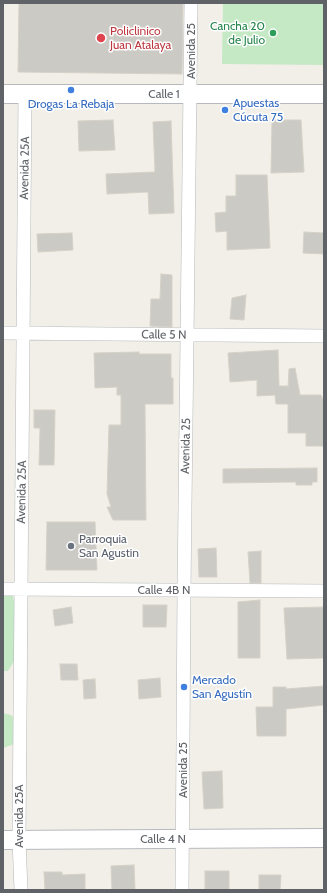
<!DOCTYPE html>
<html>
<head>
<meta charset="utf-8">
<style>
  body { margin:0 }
  #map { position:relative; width:327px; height:893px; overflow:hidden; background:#f1efe8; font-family:Cabin,sans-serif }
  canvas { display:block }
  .frame { position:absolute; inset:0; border:4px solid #5f6368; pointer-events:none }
</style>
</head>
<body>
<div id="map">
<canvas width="327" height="893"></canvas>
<div class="frame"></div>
</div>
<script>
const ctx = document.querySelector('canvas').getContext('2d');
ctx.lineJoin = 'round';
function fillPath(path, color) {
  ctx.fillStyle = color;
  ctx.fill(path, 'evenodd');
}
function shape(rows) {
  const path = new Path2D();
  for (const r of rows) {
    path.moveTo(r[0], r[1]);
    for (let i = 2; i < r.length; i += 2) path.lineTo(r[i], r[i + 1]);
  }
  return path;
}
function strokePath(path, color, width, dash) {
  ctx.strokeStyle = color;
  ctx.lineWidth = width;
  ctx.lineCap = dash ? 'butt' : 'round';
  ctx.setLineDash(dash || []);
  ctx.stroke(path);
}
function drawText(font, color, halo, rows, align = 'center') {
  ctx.font = font + ' Cabin,sans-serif';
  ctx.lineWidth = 3;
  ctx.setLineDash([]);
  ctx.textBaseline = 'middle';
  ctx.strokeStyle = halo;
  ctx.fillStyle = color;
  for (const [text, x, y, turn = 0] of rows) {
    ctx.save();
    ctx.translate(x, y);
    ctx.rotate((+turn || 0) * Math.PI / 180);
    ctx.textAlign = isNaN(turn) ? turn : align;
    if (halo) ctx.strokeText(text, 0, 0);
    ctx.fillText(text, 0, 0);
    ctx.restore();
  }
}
fillPath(shape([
  [223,3,324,3,324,65,222,64],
  [12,592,16,609,17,656,8,671,3,671,3,594],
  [3,713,11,715,15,719,19,736,12,745,3,748]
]), '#c5e8c5');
const building = shape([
  [19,3,183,3,182,74,18,72,19,3],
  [113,120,115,150,79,151,78,121,113,120],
  [272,120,301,120,304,172,271,173,272,120],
  [171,121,174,213,149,214,148,192,107,194,106,174,155,172,153,122,171,121],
  [236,175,267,175,270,248,227,250,227,231,216,232,215,213,226,212,226,196,236,196,236,175],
  [304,232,324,233,324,254,303,253,304,232],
  [72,233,73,250,38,252,37,234,72,233],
  [161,274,172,275,172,327,150,326,151,299,160,299,161,274],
  [246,295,244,320,230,319,232,298,246,295],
  [278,350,279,386,288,386,288,388,289,369,295,368,300,395,321,395,324,402,324,446,306,446,306,433,288,433,288,404,276,404,275,395,257,396,257,380,230,382,228,353,278,350],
  [139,352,139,354,171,354,171,378,173,378,173,404,145,404,146,520,113,520,107,507,111,507,107,494,109,425,121,425,121,395,117,395,117,387,95,388,94,353,139,352],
  [34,410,55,410,54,465,39,465,40,428,34,428,34,410],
  [317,468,317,482,312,482,312,485,296,485,296,482,223,483,223,469,317,468],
  [47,522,95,522,97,570,46,570,47,522],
  [216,548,217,577,199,577,198,549,216,548],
  [261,551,261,583,250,583,248,552,261,551],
  [260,600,260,658,238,658,238,602,260,600],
  [143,605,167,605,166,627,143,627,143,605],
  [71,607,73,623,55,626,53,610,71,607],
  [324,607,324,658,287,659,284,608,324,607],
  [60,664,77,664,78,680,61,680,60,664],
  [160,678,161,697,139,699,138,680,160,678],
  [95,679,96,698,84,699,83,680,95,679],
  [324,686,324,705,286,709,286,736,257,736,256,707,273,707,273,687,286,687,286,689,324,686],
  [222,771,223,808,204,809,202,772,222,771],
  [134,865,135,890,112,890,111,866,134,865],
  [205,871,229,871,229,890,205,890,205,871],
  [44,872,62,872,62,875,85,874,85,890,45,890,44,872],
  [259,875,281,875,280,890,259,890,259,875]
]);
fillPath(building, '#cccac5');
strokePath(building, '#d6d1c6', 1);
const street = shape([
  [3,333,324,336],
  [3,589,324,591],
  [21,890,19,840,25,94],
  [182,890,184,590,191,3]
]);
const secondary = shape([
  [3,94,324,94],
  [3,840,324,838]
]);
strokePath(street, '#b5b8bc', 14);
strokePath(secondary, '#b6babf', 20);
strokePath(street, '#fff', 13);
strokePath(secondary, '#fff', 18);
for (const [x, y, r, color] of [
  [273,33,4,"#2e9e5b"],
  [101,38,5,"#e0444e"],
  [71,90,4,"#3f7fe0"],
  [225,110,4,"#3f7fe0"],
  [71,546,4,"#6b7280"],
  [184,687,4,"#3f7fe0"]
]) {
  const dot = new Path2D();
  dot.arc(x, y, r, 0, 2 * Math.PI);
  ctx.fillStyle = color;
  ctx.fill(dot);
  strokePath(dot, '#fff', 1.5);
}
drawText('12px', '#27864d', '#fff', [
  ["Cancha 20",265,26],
  ["de Julio",265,40]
], 'right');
drawText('12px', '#be3a42', '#fff', [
  ["Policlinico",110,31],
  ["Juan Atalaya",110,45]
], 'left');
drawText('12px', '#5f6368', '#fff', [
  ["Avenida 25",191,51,-90],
  ["Calle 1",164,94],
  ["Avenida 25A",25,168,-89],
  ["Calle 5 N",164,335,1],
  ["Avenida 25",186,446,-89],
  ["Avenida 25A",22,492,-89],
  ["Calle 4B N",164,590],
  ["Avenida 25",183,770,-90],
  ["Avenida 25A",19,816,-90],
  ["Calle 4 N",163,839]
]);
drawText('12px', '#366cbe', '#fff', [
  ["Apuestas",233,103],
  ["Cúcuta 75",233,117],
  ["Drogas La Rebaja",71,104,"center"],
  ["Mercado",192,680],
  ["San Agustín",192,694]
], 'left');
drawText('12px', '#5b616d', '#fff', [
  ["Parroquia",79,539],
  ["San Agustin",79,553]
], 'left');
</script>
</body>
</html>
